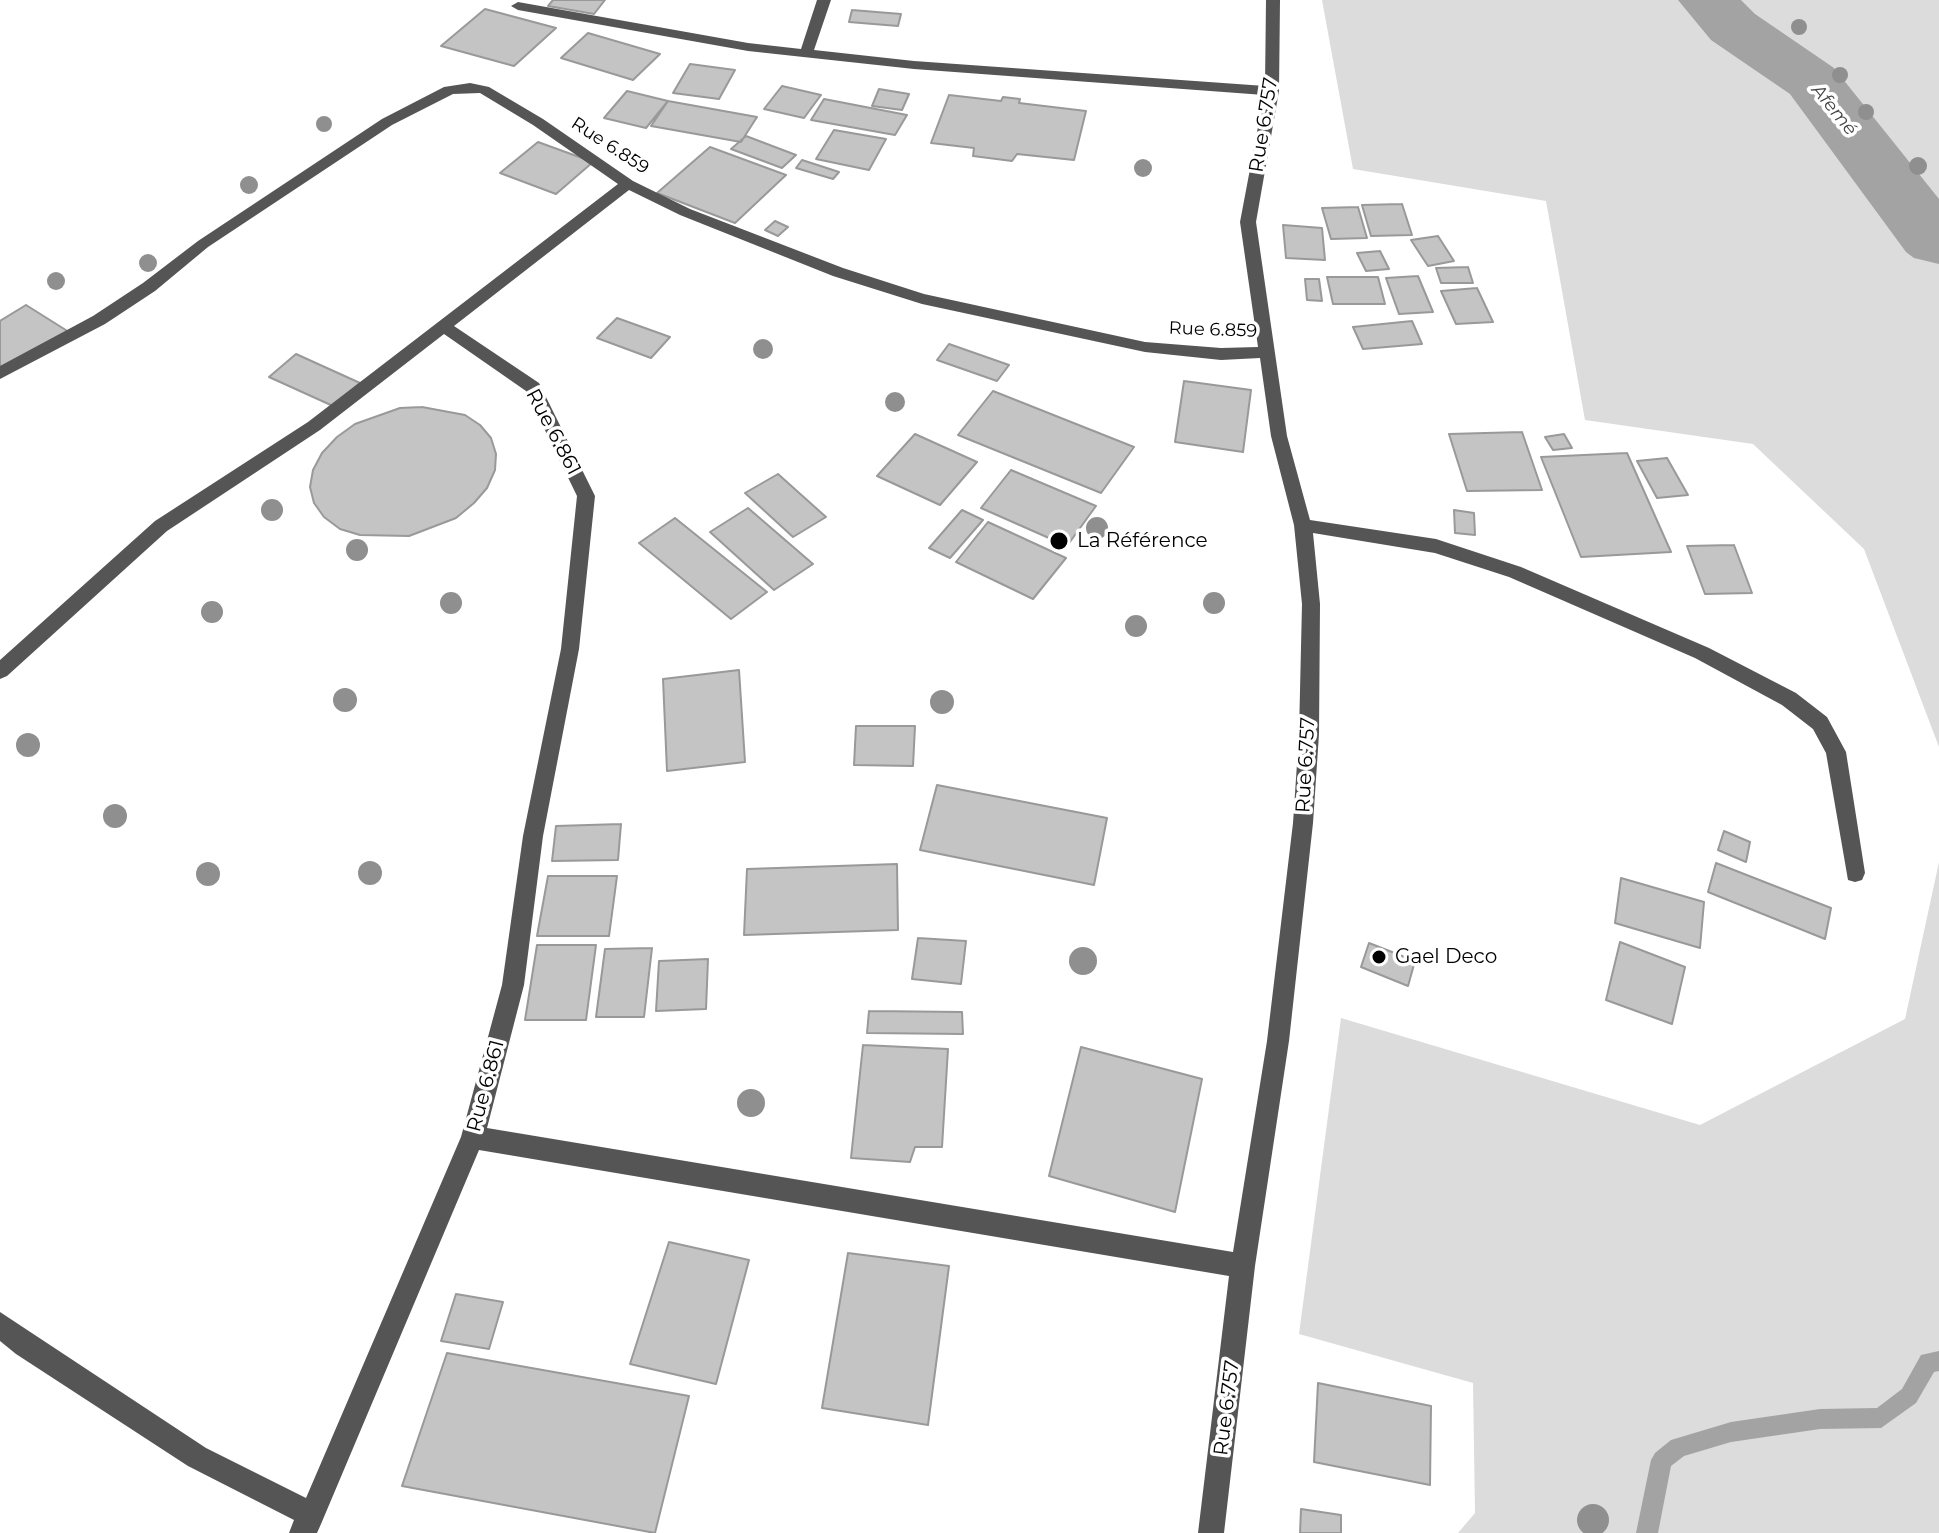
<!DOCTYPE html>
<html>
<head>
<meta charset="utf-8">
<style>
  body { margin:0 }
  canvas { display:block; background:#fff }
</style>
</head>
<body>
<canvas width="1939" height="1533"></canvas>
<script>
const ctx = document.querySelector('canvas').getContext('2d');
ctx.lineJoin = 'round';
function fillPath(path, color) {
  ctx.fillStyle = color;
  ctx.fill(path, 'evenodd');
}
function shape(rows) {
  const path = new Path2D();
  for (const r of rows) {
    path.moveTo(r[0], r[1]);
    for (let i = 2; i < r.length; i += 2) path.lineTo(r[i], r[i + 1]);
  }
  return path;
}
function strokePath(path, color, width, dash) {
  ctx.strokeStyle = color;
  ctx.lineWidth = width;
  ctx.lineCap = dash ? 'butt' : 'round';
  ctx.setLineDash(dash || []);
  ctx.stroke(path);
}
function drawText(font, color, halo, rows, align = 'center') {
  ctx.font = font + ' Montserrat,sans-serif';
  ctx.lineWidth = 7;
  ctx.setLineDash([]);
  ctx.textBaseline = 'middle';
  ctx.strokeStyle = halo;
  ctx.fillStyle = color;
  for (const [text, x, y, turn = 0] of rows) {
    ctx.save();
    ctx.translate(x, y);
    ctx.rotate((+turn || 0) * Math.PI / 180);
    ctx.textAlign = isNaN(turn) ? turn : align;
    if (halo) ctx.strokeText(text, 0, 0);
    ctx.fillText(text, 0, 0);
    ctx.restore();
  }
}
fillPath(shape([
  [1322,0,1939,0,1939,747,1864,549,1753,444,1585,420,1546,201,1353,169],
  [1939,862,1939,1533,1458,1533,1475,1513,1473,1383,1299,1334,1341,1018,1700,1125,1905,1019]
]), '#dcdcdc');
fillPath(shape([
  [1939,1351,1939,1371,1934,1372,1916,1403,1881,1428,1820,1429,1731,1442,1684,1456,1671,1466,1658,1533,1636,1533,1651,1460,1655,1453,1671,1440,1731,1422,1820,1409,1877,1408,1902,1389,1921,1355,1939,1351]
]), '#a3a3a3');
fillPath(shape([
  [1678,0,1741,0,1755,14,1834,68,1939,199,1939,264,1914,258,1906,252,1790,94,1711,40,1678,0]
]), '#a3a3a3');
const building = shape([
  [553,0,605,0,594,14,548,6,553,0],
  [485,9,556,28,514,66,441,46,485,9],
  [852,10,901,14,898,26,849,22,852,10],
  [588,33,660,54,633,80,561,58,588,33],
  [690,64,735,70,719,99,673,93,690,64],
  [782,86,821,95,804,118,764,109,782,86],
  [879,89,909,94,902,110,872,106,879,89],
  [627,91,668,101,646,128,604,118,627,91],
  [949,95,1001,101,1003,97,1020,99,1019,103,1086,111,1074,160,1017,154,1012,161,973,156,974,148,931,143,949,95],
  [824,99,907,115,895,135,811,120,824,99],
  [668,101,757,117,741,142,651,126,668,101],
  [834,130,886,139,869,170,816,159,834,130],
  [746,136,796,155,782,168,731,149,746,136],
  [538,142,593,162,556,194,500,173,538,142],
  [710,147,786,175,735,223,657,193,710,147],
  [802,160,839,172,833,179,796,168,802,160],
  [1402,204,1412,235,1371,236,1362,205,1402,204],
  [1358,207,1367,238,1331,239,1322,208,1358,207],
  [775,221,788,227,778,236,765,230,775,221],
  [1283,225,1322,228,1325,260,1286,258,1283,225],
  [1438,236,1454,261,1428,266,1411,240,1438,236],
  [1380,251,1389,269,1366,271,1357,253,1380,251],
  [1468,267,1473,283,1441,283,1436,268,1468,267],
  [1418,276,1433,312,1399,314,1386,278,1418,276],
  [1327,277,1378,277,1385,304,1333,304,1327,277],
  [1305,279,1319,279,1322,301,1307,300,1305,279],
  [1477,288,1493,322,1456,324,1441,291,1477,288],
  [26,305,69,332,0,376,0,321,26,305],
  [617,318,670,337,651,358,597,338,617,318],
  [1412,321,1422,344,1363,349,1353,327,1412,321],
  [949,344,1009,365,997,381,937,360,949,344],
  [296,354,360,383,333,406,269,377,296,354],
  [1184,381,1251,390,1243,452,1175,442,1184,381],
  [993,391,1134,447,1101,493,958,435,993,391],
  [422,407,465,415,480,425,491,438,496,454,495,470,487,488,474,503,456,518,409,536,360,535,340,529,324,517,314,503,310,487,313,470,322,453,337,437,355,424,400,408,422,407],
  [1522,432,1542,490,1467,491,1449,434,1522,432],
  [915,434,977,462,940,505,877,476,915,434],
  [1564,434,1572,448,1553,450,1545,437,1564,434],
  [1627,453,1671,552,1581,557,1541,457,1627,453],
  [1667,458,1688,495,1657,498,1637,461,1667,458],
  [1011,470,1096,506,1067,546,981,508,1011,470],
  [778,474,826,517,793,537,745,493,778,474],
  [748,508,813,564,774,590,710,532,748,508],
  [962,510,983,520,950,558,929,548,962,510],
  [1454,510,1474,513,1475,535,1455,533,1454,510],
  [675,518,767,592,731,619,639,543,675,518],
  [988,522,1066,558,1033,599,956,562,988,522],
  [1734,545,1752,593,1705,594,1687,546,1734,545],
  [739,670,745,762,667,771,663,679,739,670],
  [856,726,915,726,913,766,854,765,856,726],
  [937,785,1107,818,1094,885,920,850,937,785],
  [621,824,618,860,552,861,556,826,621,824],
  [1724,831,1750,842,1746,862,1718,850,1724,831],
  [1716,863,1831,908,1825,939,1708,892,1716,863],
  [897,864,898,930,744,935,747,869,897,864],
  [548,876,617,876,609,936,537,936,548,876],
  [1621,878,1704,902,1700,948,1615,923,1621,878],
  [918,938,966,941,961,984,912,979,918,938],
  [1620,942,1685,967,1672,1024,1606,1000,1620,942],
  [1369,943,1415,961,1408,986,1361,967,1369,943],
  [537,945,596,945,586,1020,525,1020,537,945],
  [652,948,644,1017,596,1017,605,949,652,948],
  [708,959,706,1009,656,1011,659,961,708,959],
  [869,1011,962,1012,963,1034,867,1033,869,1011],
  [863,1045,948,1049,942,1147,915,1147,910,1162,851,1158,863,1045],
  [1081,1047,1202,1079,1175,1212,1049,1176,1081,1047],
  [669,1242,749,1260,716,1384,630,1364,669,1242],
  [848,1253,949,1266,928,1425,822,1408,848,1253],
  [456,1294,503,1302,489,1349,441,1341,456,1294],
  [447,1353,689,1396,655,1533,402,1486,447,1353],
  [1318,1383,1431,1406,1430,1485,1314,1462,1318,1383],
  [1301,1509,1341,1515,1341,1533,1300,1533,1301,1509]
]);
fillPath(building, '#c4c4c4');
strokePath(building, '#999', 2);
fillPath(shape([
  [817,0,831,0,814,50,914,61,1265,86,1266,0,1280,0,1279,91,1256,222,1287,436,1310,520,1436,539,1521,567,1709,648,1796,693,1827,717,1846,752,1865,873,1862,880,1855,882,1848,880,1826,753,1813,729,1782,705,1695,658,1509,577,1435,553,1313,533,1320,604,1319,734,1313,823,1289,1041,1255,1266,1224,1533,1198,1533,1229,1276,479,1150,321,1524,317,1533,289,1533,294,1520,188,1466,16,1354,0,1341,0,1312,206,1448,306,1498,461,1137,502,985,523,836,561,649,577,496,526,391,444,334,320,430,167,531,7,676,0,679,0,660,155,521,308,422,618,184,533,125,480,93,453,94,392,125,208,247,155,291,105,324,0,379,0,366,93,316,143,283,198,241,382,119,444,87,470,83,489,87,543,119,633,181,690,209,843,268,924,294,1145,342,1221,348,1258,347,1240,222,1264,95,914,69,748,51,518,10,511,6,518,2,748,43,801,49,817,0],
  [629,190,680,215,833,276,922,304,1145,352,1221,360,1260,358,1271,436,1294,525,1302,604,1299,734,1293,823,1267,1041,1233,1252,487,1128,524,985,543,836,579,649,595,496,539,383,454,326,629,190]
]), '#555');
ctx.fillStyle = '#8f8f8f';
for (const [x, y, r] of [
  [1799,27,8],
  [1840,75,8],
  [1866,112,8],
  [324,124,8],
  [1918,166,9],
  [1143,168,9],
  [249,185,9],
  [148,263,9],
  [56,281,9],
  [763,349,10],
  [895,402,10],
  [272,510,11],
  [1097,528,11],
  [357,550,11],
  [451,603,11],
  [1214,603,11],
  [212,612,11],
  [1136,626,11],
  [345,700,12],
  [942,702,12],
  [28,745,12],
  [115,816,12],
  [370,873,12],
  [208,874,12],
  [1083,961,14],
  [751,1103,14],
  [1593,1520,16]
]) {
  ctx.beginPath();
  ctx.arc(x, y, r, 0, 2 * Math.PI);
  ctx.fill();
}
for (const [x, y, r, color] of [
  [1059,541,10,"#000"],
  [1379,957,8,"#000"]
]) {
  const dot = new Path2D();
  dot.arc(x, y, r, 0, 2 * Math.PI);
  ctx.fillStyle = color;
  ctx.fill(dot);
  strokePath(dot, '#fff', 3);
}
drawText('italic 18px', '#444', '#fff', [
  ["Afemé",1834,110,51]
]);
drawText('18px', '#000', '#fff', [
  ["Rue 6.859",610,146,33],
  ["Rue 6.859",1213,330,2]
]);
drawText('20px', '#000', '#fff', [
  ["Rue 6.757",1264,125,-81],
  ["Rue 6.861",553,432,62],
  ["Rue 6.757",1306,765,-87],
  ["Rue 6.861",486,1086,-75],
  ["Rue 6.757",1227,1408,-83]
]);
drawText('20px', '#000', '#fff', [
  ["La Référence",1077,541],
  ["Gael Deco",1395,957]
], 'left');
</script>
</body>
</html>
